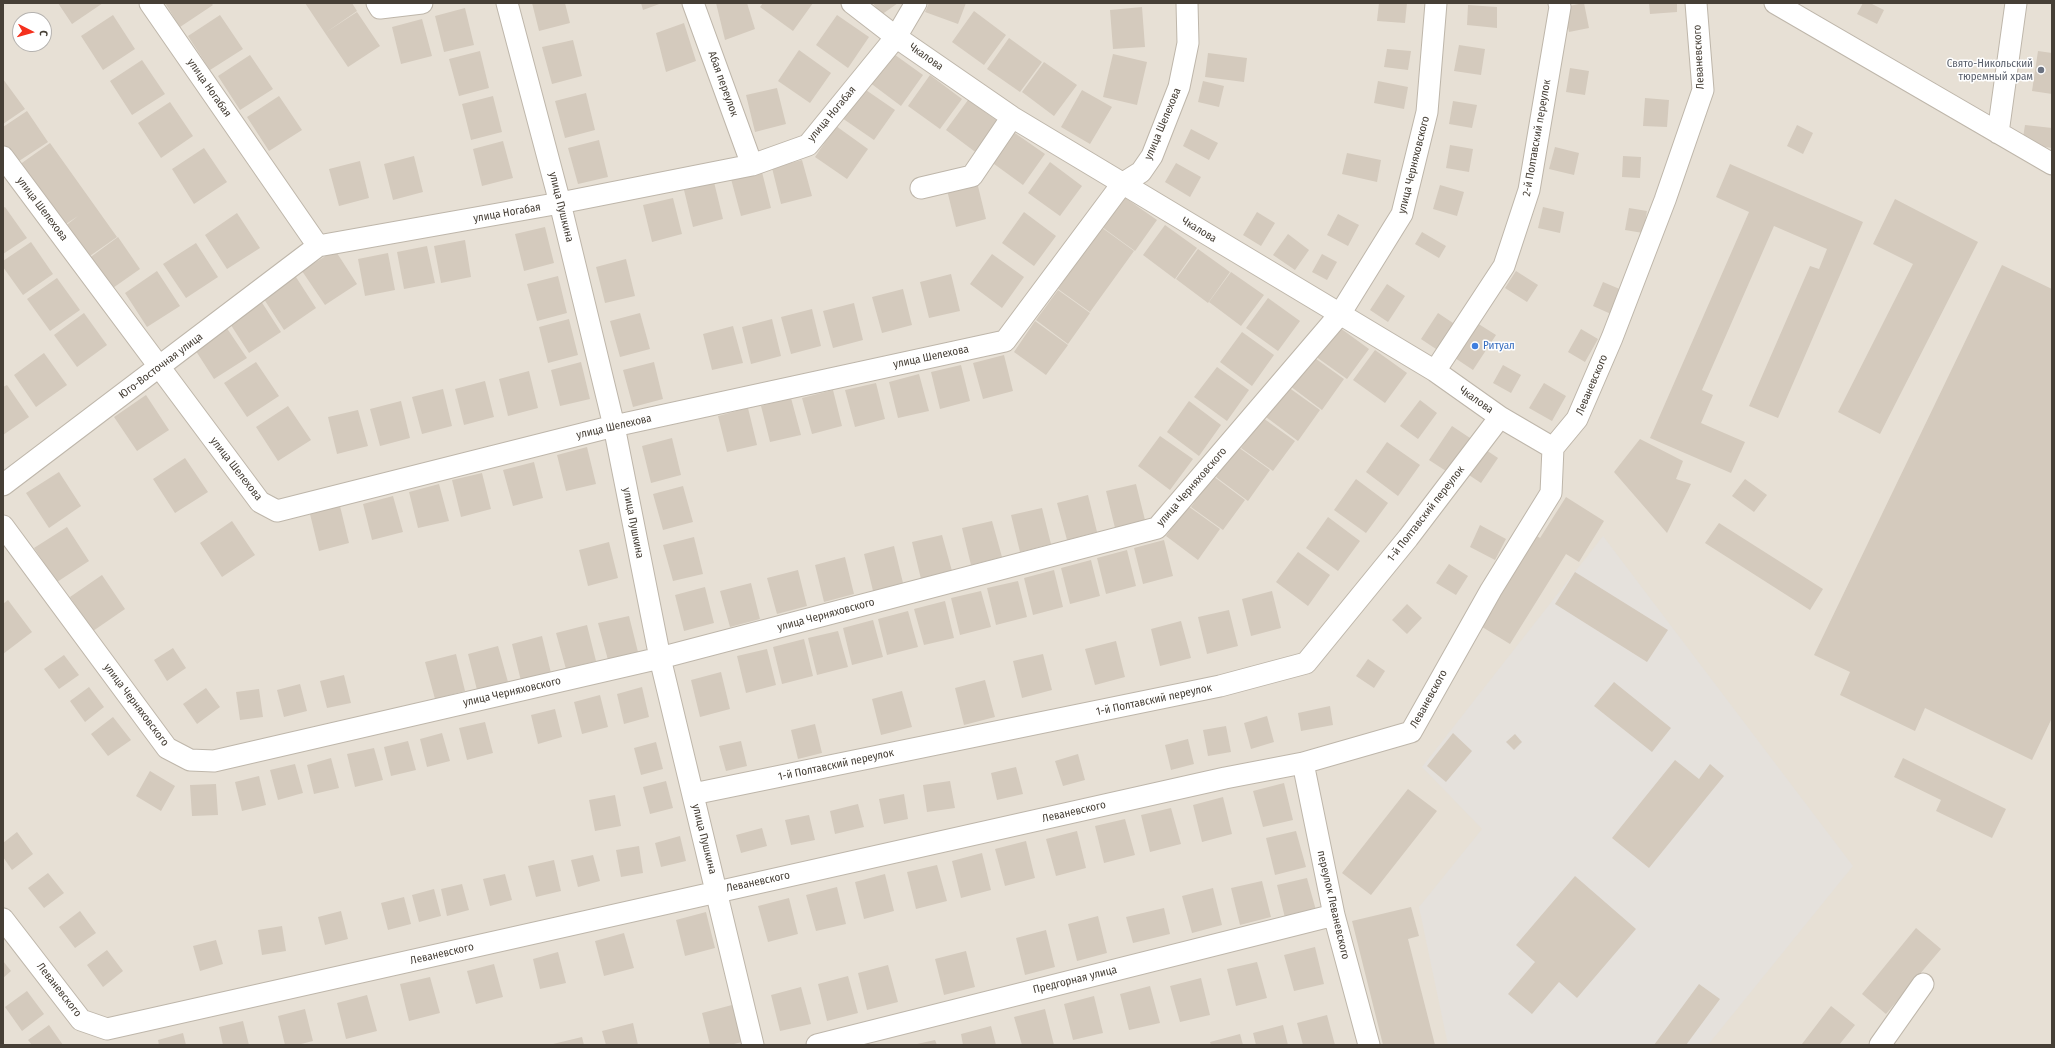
<!DOCTYPE html>
<html>
<head>
<meta charset="utf-8">
<style>
  body { margin:0 }
  #map { position:relative; width:2055px; height:1048px; overflow:hidden; background:#f3efe7; font-family:"Fira Sans Condensed",sans-serif }
  canvas { display:block }
  .frame { position:absolute; inset:0; border:4px solid #463f36; pointer-events:none }
  .north { position:absolute; left:12px; top:12px; width:40px; height:40px; box-sizing:border-box; background:#fff; border:1px solid #b5b2af; border-radius:50%; rotate:96deg; font-size:11px; font-weight:700; line-height:16px; text-align:center; color:#463f36 }
  .north::after { content:''; display:block; margin:auto; width:14px; height:18px; background:#f4301d; clip-path:polygon(50% 0,100% 100%,50% 72%,0 100%) }
</style>
</head>
<body>
<div id="map">
<canvas width="2055" height="1048"></canvas>
<div class="frame"></div>
<div class="north">С</div>
</div>
<script>
const ctx = document.querySelector('canvas').getContext('2d');
ctx.lineJoin = 'round';
function fillPath(path, color) {
  ctx.fillStyle = color;
  ctx.fill(path, 'evenodd');
}
function shape(rows) {
  const path = new Path2D();
  for (const r of rows) {
    path.moveTo(r[0], r[1]);
    for (let i = 2; i < r.length; i += 2) path.lineTo(r[i], r[i + 1]);
  }
  return path;
}
function strokePath(path, color, width, dash) {
  ctx.strokeStyle = color;
  ctx.lineWidth = width;
  ctx.lineCap = dash ? 'butt' : 'round';
  ctx.setLineDash(dash || []);
  ctx.stroke(path);
}
function drawText(font, color, halo, rows, align = 'center') {
  ctx.font = font + ' "Fira Sans Condensed",sans-serif';
  ctx.lineWidth = 3;
  ctx.setLineDash([]);
  ctx.textBaseline = 'middle';
  ctx.strokeStyle = halo;
  ctx.fillStyle = color;
  for (const [text, x, y, turn = 0] of rows) {
    ctx.save();
    ctx.translate(x, y);
    ctx.rotate((+turn || 0) * Math.PI / 180);
    ctx.textAlign = isNaN(turn) ? turn : align;
    if (halo) ctx.strokeText(text, 0, 0);
    ctx.fillText(text, 0, 0);
    ctx.restore();
  }
}
fillPath(shape([
  [3,3,2052,3,2052,1045,3,1045],
  [20,20,44,20,44,44,20,44]
]), '#e7e0d5');
fillPath(shape([
  [1603,536,1853,866,1708,1045,1448,1045,1419,907,1482,829,1422,767]
]), '#e5e1dc');
fillPath(shape([
  [58,3,103,3,72,24],
  [165,3,211,3,213,5,180,27],
  [305,3,352,3,357,11,325,33],
  [532,3,565,3,570,23,539,31],
  [641,3,662,3,643,10],
  [716,3,747,3,755,29,725,40],
  [763,3,813,3,793,31,760,7],
  [873,3,898,3,881,15],
  [929,3,966,3,958,24,925,12],
  [1379,3,1407,3,1405,23,1377,21],
  [1584,3,1589,28,1569,32,1564,7],
  [1649,3,1677,3,1677,12,1650,14],
  [1863,3,1870,3,1884,10,1877,24,1857,14],
  [1468,5,1497,7,1497,28,1467,25],
  [1142,7,1145,47,1113,49,1110,10],
  [465,8,474,45,444,52,435,16],
  [974,11,1006,35,984,65,952,42],
  [357,12,380,46,348,67,325,33],
  [113,15,135,49,103,70,81,36],
  [220,15,243,49,210,70,188,36],
  [837,15,869,37,848,68,816,45],
  [422,19,432,56,401,64,392,27],
  [684,23,696,61,666,72,656,33],
  [1009,38,1042,62,1020,92,987,69],
  [573,40,582,76,552,84,542,47],
  [1459,45,1485,49,1481,75,1454,71],
  [1387,49,1411,51,1408,70,1384,67],
  [799,50,831,73,810,103,778,81],
  [480,51,489,88,459,96,449,59],
  [2038,51,2052,53,2052,94,2032,91],
  [891,52,923,75,901,106,869,82],
  [1208,53,1247,58,1244,82,1205,77],
  [1113,54,1147,62,1137,105,1103,97],
  [250,55,273,89,240,110,218,76],
  [142,60,165,94,132,115,110,81],
  [1044,62,1077,85,1054,116,1022,92],
  [1570,68,1589,71,1585,95,1566,92],
  [930,75,962,99,940,129,908,106],
  [3,79,25,109,3,124],
  [1203,81,1224,86,1219,107,1198,102],
  [1378,81,1408,87,1404,109,1374,103],
  [777,88,786,124,755,132,746,95],
  [863,88,895,110,874,140,842,118],
  [1082,90,1112,107,1090,144,1061,127],
  [586,93,595,130,565,138,555,101],
  [279,96,302,130,269,151,247,117],
  [493,96,502,132,471,140,462,104],
  [1645,98,1669,100,1667,127,1643,126],
  [968,100,1000,123,978,154,946,130],
  [1453,101,1477,105,1472,128,1449,124],
  [170,102,193,136,161,158,138,123],
  [27,111,48,142,16,163,3,144,3,127],
  [1797,125,1813,133,1803,154,1787,146],
  [2025,125,2052,128,2052,148,2022,144],
  [836,126,868,149,847,179,815,157],
  [1191,129,1218,143,1209,160,1183,146],
  [1012,131,1045,154,1023,185,990,161],
  [599,140,608,177,578,184,568,148],
  [503,141,513,178,482,186,473,149],
  [50,143,117,237,87,258,64,227,78,216,63,226,19,165],
  [1450,145,1473,149,1469,172,1446,168],
  [1555,147,1579,153,1574,175,1549,169],
  [204,148,227,182,194,204,172,169],
  [1347,153,1381,160,1377,182,1342,174],
  [414,156,423,192,393,200,384,164],
  [1623,156,1641,157,1640,178,1622,177],
  [802,160,812,196,781,204,772,168],
  [360,161,369,198,339,206,329,169],
  [1050,162,1082,186,1060,216,1028,193],
  [1176,163,1201,177,1190,197,1165,182],
  [1730,164,1863,222,1778,418,1749,406,1810,266,1819,269,1827,249,1774,226,1702,390,1713,395,1701,423,1745,442,1731,473,1650,438,1749,212,1716,197],
  [762,172,771,208,741,216,731,179],
  [714,182,723,219,693,227,684,190],
  [977,182,986,219,956,227,947,190],
  [1440,185,1464,192,1457,216,1433,209],
  [1124,197,1157,220,1135,251,1102,227],
  [673,198,682,234,652,242,643,205],
  [1895,199,1978,242,1880,434,1838,412,1913,264,1873,244],
  [5,207,27,238,3,254,3,208],
  [1543,207,1564,212,1560,233,1538,228],
  [1629,208,1647,211,1643,233,1625,230],
  [1024,212,1056,236,1034,266,1002,243],
  [1257,212,1275,223,1261,246,1243,235],
  [237,213,260,248,227,269,205,235],
  [1338,214,1359,225,1348,246,1327,235],
  [1165,225,1197,248,1175,279,1143,255],
  [545,227,554,263,524,271,515,234],
  [1101,227,1134,251,1090,312,1058,289],
  [1422,232,1446,246,1439,258,1415,244],
  [1288,234,1309,250,1295,270,1273,255],
  [118,237,140,269,110,290,88,259],
  [465,240,471,277,441,283,434,246],
  [31,242,53,274,23,295,3,267,3,261],
  [196,243,218,277,186,298,163,264],
  [427,246,435,283,404,289,397,252],
  [1198,249,1230,272,1208,303,1176,279],
  [335,250,357,284,325,305,302,271],
  [388,253,395,290,365,296,358,259],
  [992,254,1024,277,1002,308,970,284],
  [1322,254,1337,262,1327,280,1312,272],
  [626,259,635,296,605,303,596,267],
  [2002,265,2052,289,2052,718,2032,760,1925,708,1915,731,1840,695,1850,672,1814,655],
  [157,271,180,306,147,327,125,293],
  [1516,271,1538,285,1527,302,1505,288],
  [1231,272,1264,295,1241,326,1209,302],
  [294,274,316,308,284,330,262,296],
  [951,274,960,311,929,318,920,282],
  [558,276,567,313,537,321,527,284],
  [57,278,80,310,50,331,27,299],
  [1603,282,1622,290,1611,314,1593,306],
  [1387,284,1405,296,1388,322,1370,310],
  [903,289,912,325,882,333,872,297],
  [1058,290,1090,313,1068,344,1036,320],
  [259,298,281,332,249,353,227,319],
  [1268,298,1300,321,1278,351,1246,328],
  [854,303,863,340,833,348,823,311],
  [812,309,821,346,791,354,781,317],
  [84,313,107,345,77,367,54,335],
  [640,313,650,349,620,357,610,321],
  [1438,313,1456,325,1439,351,1421,339],
  [569,319,578,355,548,363,539,327],
  [772,319,781,356,751,364,742,327],
  [1035,321,1068,345,1046,375,1014,352],
  [1477,323,1496,335,1473,370,1455,358],
  [224,324,247,358,214,379,192,345],
  [1336,325,1369,349,1347,379,1315,356],
  [733,326,743,363,712,370,703,334],
  [1581,329,1598,339,1585,362,1568,352],
  [1242,332,1274,355,1252,386,1220,362],
  [1375,350,1407,373,1385,403,1353,380],
  [44,353,67,385,36,407,14,375],
  [1004,355,1013,391,983,399,973,363],
  [1312,356,1344,379,1322,410,1290,386],
  [256,362,279,396,247,417,224,383],
  [581,362,590,399,560,406,551,370],
  [654,362,663,399,633,407,623,370],
  [961,365,970,401,940,409,931,372],
  [1503,365,1521,375,1511,393,1493,383],
  [1217,367,1249,390,1227,421,1194,397],
  [529,371,538,408,508,416,499,379],
  [919,374,929,411,898,418,889,382],
  [485,381,494,417,464,425,455,389],
  [876,383,885,419,855,427,845,390],
  [1544,383,1566,396,1552,421,1529,408],
  [7,385,29,417,3,435,3,387],
  [1288,387,1320,410,1298,441,1266,417],
  [443,389,452,426,422,434,412,397],
  [833,390,842,426,812,434,802,398],
  [146,395,169,430,137,451,114,417],
  [791,398,801,435,770,442,761,406],
  [1420,400,1437,413,1418,439,1400,426],
  [401,401,410,438,380,446,370,409],
  [1189,401,1221,425,1199,456,1167,432],
  [288,406,311,440,278,461,256,427],
  [748,408,757,445,727,452,718,416],
  [358,410,368,446,337,454,328,417],
  [1263,418,1295,441,1273,471,1241,448],
  [1452,426,1473,440,1449,473,1429,460],
  [1160,436,1193,459,1170,490,1138,466],
  [672,438,681,475,651,483,642,446],
  [1640,439,1683,461,1676,479,1691,484,1667,533,1614,472],
  [1387,442,1420,465,1398,496,1366,472],
  [587,447,596,484,566,491,557,455],
  [1238,447,1270,470,1248,501,1216,477],
  [1486,450,1498,458,1481,483,1469,475],
  [185,458,208,492,175,513,153,479],
  [534,462,543,498,513,506,503,470],
  [59,472,81,506,49,528,26,493],
  [482,473,491,509,461,517,452,480],
  [1213,476,1245,500,1223,530,1191,507],
  [1356,479,1388,503,1366,533,1334,510],
  [1745,479,1767,495,1754,512,1732,496],
  [439,484,449,521,418,528,409,492],
  [1136,484,1145,520,1115,528,1106,491],
  [683,486,693,522,663,530,653,494],
  [1088,495,1097,532,1067,540,1057,503],
  [393,496,403,532,372,540,363,504],
  [1566,497,1604,521,1579,562,1566,554,1510,644,1479,625,1535,535,1540,538],
  [340,506,349,543,319,551,310,514],
  [1188,506,1220,529,1198,560,1166,536],
  [1042,508,1051,544,1020,552,1011,515],
  [1328,517,1360,541,1338,571,1306,548],
  [232,521,255,555,222,577,200,543],
  [992,521,1002,557,971,565,962,528],
  [1719,523,1823,589,1810,610,1705,543],
  [1480,525,1506,539,1495,560,1470,547],
  [67,527,89,561,57,582,34,548],
  [942,535,952,571,921,579,912,542],
  [694,537,703,574,673,581,663,545],
  [1164,540,1173,576,1143,584,1134,548],
  [609,542,618,578,588,586,579,550],
  [894,546,903,583,873,591,864,554],
  [1127,550,1136,586,1106,594,1097,558],
  [1298,552,1330,575,1308,606,1276,582],
  [845,557,854,594,824,602,815,565],
  [1091,560,1100,596,1070,604,1061,568],
  [1449,564,1468,576,1456,595,1436,583],
  [798,570,807,606,777,614,767,578],
  [1054,570,1063,607,1033,615,1024,578],
  [1575,572,1668,630,1647,662,1555,604],
  [102,575,125,609,93,631,70,597],
  [1018,581,1027,617,996,625,987,588],
  [751,583,760,619,730,627,720,591],
  [705,587,714,623,684,631,675,595],
  [981,591,991,627,960,635,951,598],
  [1272,591,1281,628,1251,636,1242,599],
  [8,600,32,632,3,654,3,604],
  [945,601,954,638,924,645,914,609],
  [1407,604,1422,618,1407,634,1392,620],
  [1229,610,1238,646,1207,654,1198,617],
  [908,611,918,647,887,655,878,619],
  [629,616,638,652,608,660,598,623],
  [873,620,883,657,852,665,843,628],
  [1181,621,1191,658,1160,666,1151,629],
  [587,625,596,661,566,669,556,633],
  [838,631,848,667,817,675,808,638],
  [542,636,551,673,521,681,512,644],
  [804,639,813,676,782,684,773,647],
  [1116,641,1125,677,1095,685,1085,649],
  [498,646,508,682,477,690,468,654],
  [173,648,186,668,167,681,154,660],
  [767,649,776,685,746,693,737,656],
  [456,654,465,691,435,699,425,662],
  [1043,654,1052,690,1022,698,1013,661],
  [64,655,79,675,59,689,44,669],
  [1368,659,1385,671,1374,688,1356,676],
  [721,672,730,709,700,717,691,680],
  [344,675,351,703,327,708,320,681],
  [985,680,995,717,964,725,955,688],
  [1614,682,1671,728,1652,752,1594,706],
  [300,684,307,711,284,717,277,690],
  [89,687,104,707,85,722,70,701],
  [642,687,649,717,624,724,617,694],
  [206,688,220,707,197,724,183,704],
  [259,689,263,717,240,720,236,692],
  [902,691,912,727,881,735,872,699],
  [600,695,608,727,582,734,574,702],
  [1330,706,1333,725,1301,731,1298,713],
  [555,709,562,737,538,744,531,715],
  [1267,716,1274,742,1251,749,1244,723],
  [113,717,131,740,108,756,91,734],
  [485,722,493,753,467,760,459,728],
  [815,724,822,753,798,759,791,730],
  [1226,726,1231,752,1208,756,1203,730],
  [442,733,450,761,427,767,420,739],
  [1453,733,1472,751,1446,782,1427,766],
  [1515,734,1522,742,1514,750,1506,742],
  [1188,739,1194,764,1171,770,1165,745],
  [408,741,416,770,391,776,384,747],
  [741,741,747,766,726,771,719,746],
  [656,742,663,769,641,775,634,748],
  [374,748,383,780,355,787,347,754],
  [1078,754,1085,780,1063,786,1055,761],
  [331,758,339,788,314,794,307,765],
  [1903,758,2006,809,1992,838,1936,811,1941,800,1894,777],
  [1675,760,1699,779,1710,764,1724,776,1649,868,1612,838],
  [295,764,303,793,278,800,270,770],
  [1016,767,1023,794,997,800,991,773],
  [150,771,175,786,161,811,136,796],
  [259,776,266,805,242,811,235,782],
  [666,781,673,808,650,814,643,787],
  [950,781,955,808,927,812,923,785],
  [1284,783,1293,820,1263,827,1253,791],
  [216,784,218,815,192,816,190,785],
  [1408,789,1437,811,1371,895,1342,873],
  [904,794,908,819,884,824,879,799],
  [615,795,621,826,595,831,589,800],
  [1223,797,1232,834,1202,842,1193,805],
  [858,804,864,827,835,834,830,811],
  [1171,808,1181,844,1150,852,1141,815],
  [809,815,815,840,791,845,785,820],
  [1125,819,1135,855,1104,863,1095,826],
  [762,828,767,846,741,853,736,835],
  [1077,831,1086,868,1056,876,1046,839],
  [1296,831,1306,867,1275,875,1266,838],
  [17,832,33,854,12,870,3,857,3,843],
  [680,836,686,861,661,867,655,843],
  [1026,841,1035,878,1005,886,995,849],
  [639,846,643,873,621,877,616,850],
  [982,853,991,890,961,898,952,861],
  [593,855,600,881,578,887,571,860],
  [554,860,561,891,536,897,528,866],
  [937,865,947,901,916,909,907,872],
  [48,873,64,893,44,908,28,888],
  [505,874,512,900,490,906,483,879],
  [885,874,894,911,864,919,855,882],
  [1575,876,1636,929,1577,998,1559,982,1532,1014,1508,994,1535,962,1516,945],
  [1307,878,1317,914,1286,922,1277,885],
  [1262,881,1271,917,1240,925,1231,888],
  [462,884,469,910,447,916,441,889],
  [837,887,846,924,816,931,806,895],
  [1213,888,1222,925,1192,933,1182,896],
  [434,889,441,916,419,922,412,895],
  [404,897,411,924,388,930,381,903],
  [789,898,798,934,768,942,758,906],
  [1411,907,1419,936,1408,939,1435,1045,1383,1045,1352,921],
  [1164,908,1170,934,1133,943,1126,917],
  [80,911,96,933,75,948,59,927],
  [341,911,348,939,325,945,318,917],
  [706,912,715,948,685,956,676,920],
  [1098,916,1107,953,1077,961,1068,924],
  [282,926,286,951,262,955,258,930],
  [1916,928,1941,949,1886,1014,1862,994],
  [1046,930,1055,967,1025,975,1016,938],
  [624,933,634,968,604,976,595,941],
  [216,940,223,964,200,971,193,946],
  [1315,947,1324,984,1294,991,1284,955],
  [107,950,123,971,103,987,87,965],
  [966,951,975,987,944,995,935,959],
  [558,952,566,983,540,989,533,959],
  [3,961,11,971,3,978],
  [1257,962,1267,998,1236,1006,1227,969],
  [494,964,503,997,476,1004,467,971],
  [888,965,898,1002,867,1010,858,973],
  [848,976,858,1013,827,1021,818,984],
  [430,977,440,1013,409,1021,400,984],
  [1201,978,1210,1015,1180,1022,1170,986],
  [1699,984,1720,999,1686,1045,1654,1045],
  [1150,986,1160,1023,1129,1030,1120,994],
  [801,987,811,1024,780,1031,771,995],
  [27,991,44,1014,22,1031,5,1007],
  [367,995,377,1031,346,1039,337,1003],
  [1094,996,1103,1033,1073,1040,1064,1004],
  [732,1005,742,1042,730,1045,710,1045,702,1013],
  [1831,1006,1855,1025,1839,1045,1804,1045,1802,1044],
  [305,1009,313,1041,297,1045,285,1045,278,1016],
  [1045,1009,1054,1045,1022,1045,1014,1017],
  [1327,1015,1335,1045,1303,1045,1297,1023],
  [243,1021,249,1045,223,1045,219,1027],
  [633,1023,638,1045,606,1045,602,1031],
  [49,1025,63,1045,32,1045,28,1040],
  [1283,1025,1288,1045,1256,1045,1253,1033],
  [991,1026,996,1045,963,1045,961,1034],
  [183,1033,186,1045,159,1045,158,1040],
  [1240,1034,1243,1045,1211,1045,1210,1042],
  [582,1037,584,1045,553,1045,553,1044],
  [935,1040,937,1045,917,1045,917,1044]
]), '#d4cabd');
const minor = shape([
  [150,3,318,246],
  [377,3,380,8,422,3],
  [507,3,560,203,614,426,660,658,753,1045],
  [693,3,752,165],
  [852,3,896,37,1012,117,1435,371,1500,417,1553,448],
  [1775,3,2052,164],
  [1998,133,2016,3],
  [3,157,260,502,277,511,614,426,1005,341,1122,184,1141,172,1152,156,1179,87,1188,43,1187,3],
  [921,188,972,176,1012,117],
  [1435,371,1504,266,1529,190,1560,7,1559,3],
  [3,485,318,246,560,203,752,165,808,145,896,37,916,3],
  [3,526,167,748,190,760,214,761,660,658,1157,528,1340,314,1402,214,1427,112,1436,3],
  [1303,763,1334,915,1369,1045],
  [693,794,1220,686,1306,663,1408,538,1500,417],
  [3,919,81,1020,107,1029,1225,778,1303,763,1411,732,1491,590,1551,493,1553,448,1577,419,1612,338,1665,200,1703,90,1696,3],
  [817,1045,1334,915],
  [1880,1045,1923,984]
]);
strokePath(minor, '#beb6aa', 23);
strokePath(minor, '#fff', 21);
for (const [x, y, r, color] of [
  [2041,70,4,"#6b7280"],
  [1475,346,4,"#3f7fe0"]
]) {
  const dot = new Path2D();
  dot.arc(x, y, r, 0, 2 * Math.PI);
  ctx.fillStyle = color;
  ctx.fill(dot);
  strokePath(dot, '#fff', 1.5);
}
drawText('11px', '#463f36', '#fff', [
  ["Чкалова",926,57,35],
  ["Леваневского",1699,57,-93],
  ["Абая переулок",723,84,70],
  ["улица Ногабая",209,88,55],
  ["улица Ногабая",832,114,-50],
  ["улица Шелехова",1163,124,-67],
  ["2-й Полтавский переулок",1537,138,-80],
  ["улица Черняховского",1414,165,-76],
  ["улица Пушкина",561,207,76],
  ["улица Шелехова",42,209,53],
  ["улица Ногабая",507,213,-10],
  ["Чкалова",1199,230,31],
  ["улица Шелехова",931,357,-12],
  ["Юго-Восточная улица",161,366,-37],
  ["Леваневского",1592,385,-67],
  ["Чкалова",1476,400,35],
  ["улица Шелехова",614,427,-13],
  ["улица Шелехова",236,469,52],
  ["улица Черняховского",1192,487,-49],
  ["1-й Полтавский переулок",1426,514,-52],
  ["улица Пушкина",633,523,79],
  ["улица Черняховского",826,615,-15],
  ["улица Черняховского",512,692,-13],
  ["Леваневского",1429,699,-61],
  ["1-й Полтавский переулок",1154,700,-12],
  ["улица Черняховского",136,705,53],
  ["1-й Полтавский переулок",836,765,-12],
  ["Леваневского",1074,812,-13],
  ["улица Пушкина",704,839,76],
  ["Леваневского",758,882,-12],
  ["переулок Леваневского",1333,905,77],
  ["Леваневского",442,954,-13],
  ["Предгорная улица",1075,980,-14],
  ["Леваневского",59,990,52]
]);
drawText('11px', '#5b616d', '#fff', [
  ["Свято-Никольский",2033,64],
  ["тюремный храм",2033,77]
], 'right');
drawText('11px', '#366cbe', '#fff', [
  ["Ритуал",1483,346]
], 'left');
</script>
</body>
</html>
